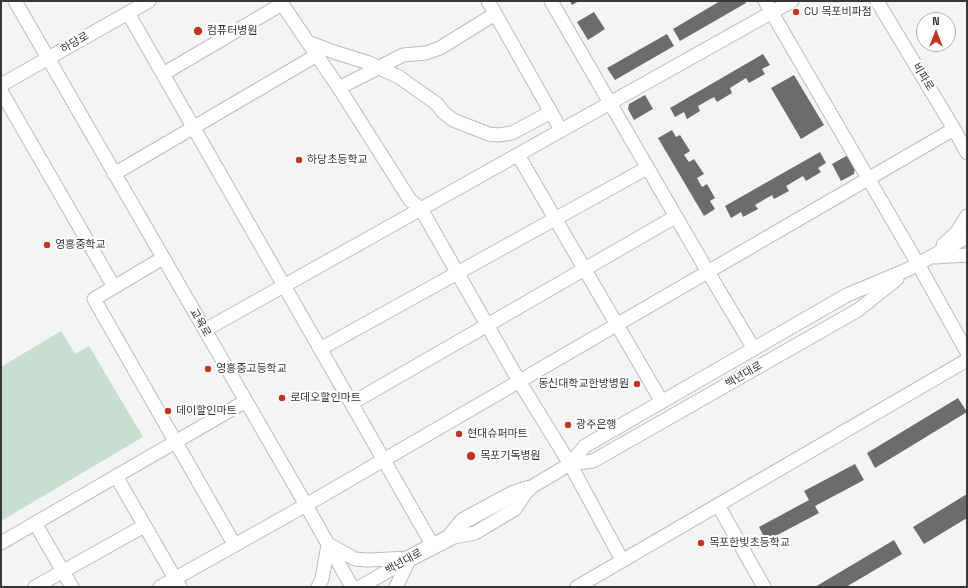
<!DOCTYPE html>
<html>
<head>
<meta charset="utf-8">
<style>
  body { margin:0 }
  #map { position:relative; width:968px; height:588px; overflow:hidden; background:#f2f4f6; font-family:"Space Grotesk",sans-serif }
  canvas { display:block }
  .frame { position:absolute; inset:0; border:2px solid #363737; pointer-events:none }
  .north { position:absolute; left:916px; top:12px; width:40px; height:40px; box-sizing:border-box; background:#fff; border:1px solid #afafaf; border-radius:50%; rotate:0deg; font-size:11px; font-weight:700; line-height:16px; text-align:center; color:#363737 }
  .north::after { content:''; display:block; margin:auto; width:14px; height:18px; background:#c13520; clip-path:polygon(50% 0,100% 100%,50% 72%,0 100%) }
</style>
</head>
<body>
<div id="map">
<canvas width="968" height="588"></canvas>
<div class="frame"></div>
<div class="north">N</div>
</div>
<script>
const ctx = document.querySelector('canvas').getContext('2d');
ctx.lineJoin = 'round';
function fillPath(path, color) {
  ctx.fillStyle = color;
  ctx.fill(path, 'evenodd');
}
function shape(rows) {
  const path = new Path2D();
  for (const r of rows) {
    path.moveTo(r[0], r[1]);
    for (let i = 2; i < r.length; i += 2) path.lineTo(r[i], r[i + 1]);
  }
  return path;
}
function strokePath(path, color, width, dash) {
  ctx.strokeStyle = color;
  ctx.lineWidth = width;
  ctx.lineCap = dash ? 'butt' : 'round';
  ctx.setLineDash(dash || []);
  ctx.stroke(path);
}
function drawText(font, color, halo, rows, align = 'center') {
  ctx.font = font + ' "Space Grotesk","Noto Sans KR",sans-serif';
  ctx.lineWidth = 4;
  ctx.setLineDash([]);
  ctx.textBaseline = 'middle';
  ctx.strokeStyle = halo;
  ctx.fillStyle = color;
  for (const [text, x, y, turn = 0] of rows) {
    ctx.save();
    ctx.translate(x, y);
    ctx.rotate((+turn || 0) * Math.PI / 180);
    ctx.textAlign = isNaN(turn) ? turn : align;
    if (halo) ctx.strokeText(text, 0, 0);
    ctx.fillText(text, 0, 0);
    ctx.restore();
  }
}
fillPath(shape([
  [61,331,75,354,89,346,143,437,1,521,1,367]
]), '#c7ded0');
fillPath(shape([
  [570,1,579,1,572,5],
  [720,1,745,1,746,3,680,41,673,29],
  [594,12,605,29,588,40,577,22],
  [667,34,674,46,615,80,607,68],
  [763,54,770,65,762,69,765,74,749,83,746,78,730,88,732,93,717,102,714,97,698,106,700,111,687,119,684,112,675,117,670,108],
  [794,75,824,125,801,139,771,88],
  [645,95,653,109,634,120,628,109,629,104],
  [672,130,676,137,680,135,690,151,684,155,689,162,694,159,704,174,697,178,702,187,707,184,715,198,710,201,715,209,704,216,658,138],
  [820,152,826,163,818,168,821,172,806,181,803,176,786,186,789,191,774,199,772,195,755,205,758,209,743,217,741,212,731,218,725,206],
  [848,155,855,168,854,174,841,181,832,164],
  [958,398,967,412,875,468,867,453],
  [855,464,864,480,815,506,819,513,766,541,759,527,809,500,804,491],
  [967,494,967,518,924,544,913,527],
  [894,540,902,554,846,587,815,587]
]), '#6e6b6b');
const minor = shape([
  [15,1,306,505,352,587],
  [280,1,339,88,410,200,421,209,519,381,570,464,622,560],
  [488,1,561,130],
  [551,1,708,272,754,349],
  [765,1,918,264,967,352],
  [877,1,954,129,967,153],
  [128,13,433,546],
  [308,42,334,52,369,63,399,77,437,104,443,112,453,120,489,134,498,135,512,133,551,112],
  [163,74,282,4],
  [1,85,149,1],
  [339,88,403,55,426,53,440,48,495,14],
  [1,91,114,287],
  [518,155,662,402],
  [114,174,317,55],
  [943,245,957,232,967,216],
  [935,257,967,255],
  [163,258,94,299,234,544],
  [205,330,792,1],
  [320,349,647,168],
  [352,403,675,217],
  [570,464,593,461,858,310,897,279],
  [116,476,180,587],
  [718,505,764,587],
  [35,523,72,587],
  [449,538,475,533,515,509,528,489,570,464,585,446,847,295,909,269,967,237],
  [1,543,246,401],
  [35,587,144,526],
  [160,587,306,505,954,129],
  [318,587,322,579,324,568,328,544,355,559,368,560,410,558],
  [360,587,409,559],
  [396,587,410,558],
  [577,587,967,360]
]);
const major = shape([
  [433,546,410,558,449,538,463,521,513,494,528,489]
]);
strokePath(minor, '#bbbcbe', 15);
strokePath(major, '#bbbcbe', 18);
strokePath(minor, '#fff', 13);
strokePath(major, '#fff', 16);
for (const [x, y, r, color] of [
  [796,12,4,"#c13520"],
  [198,31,5,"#c13520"],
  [299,160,4,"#c13520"],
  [47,245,4,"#c13520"],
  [208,369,4,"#c13520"],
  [637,384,4,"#c13520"],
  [282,398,4,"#c13520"],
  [168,411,4,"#c13520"],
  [568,425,4,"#c13520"],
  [459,434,4,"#c13520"],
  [471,456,5,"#c13520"],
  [701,543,4,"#c13520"]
]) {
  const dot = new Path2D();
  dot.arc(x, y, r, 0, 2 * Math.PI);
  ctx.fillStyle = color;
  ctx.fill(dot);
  strokePath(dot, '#fff', 1.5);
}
drawText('11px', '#363737', '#fff', [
  ["CU 목포비파점",804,12],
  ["컴퓨터병원",207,31],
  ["하당초등학교",307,160],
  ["영흥중학교",55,245],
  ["영흥중고등학교",216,369],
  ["동신대학교한방병원",629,384,"right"],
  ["로데오할인마트",290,398],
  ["데이할인마트",176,411],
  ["광주은행",576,425],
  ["현대슈퍼마트",467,434],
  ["목포기독병원",480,456],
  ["목포한빛초등학교",709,543]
], 'left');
drawText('11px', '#363737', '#fff', [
  ["하당로",75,43,-30],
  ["비파로",923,77,59],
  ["교육로",200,323,60],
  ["백년대로",744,375,-30],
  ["백년대로",404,562,-29]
]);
</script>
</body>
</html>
